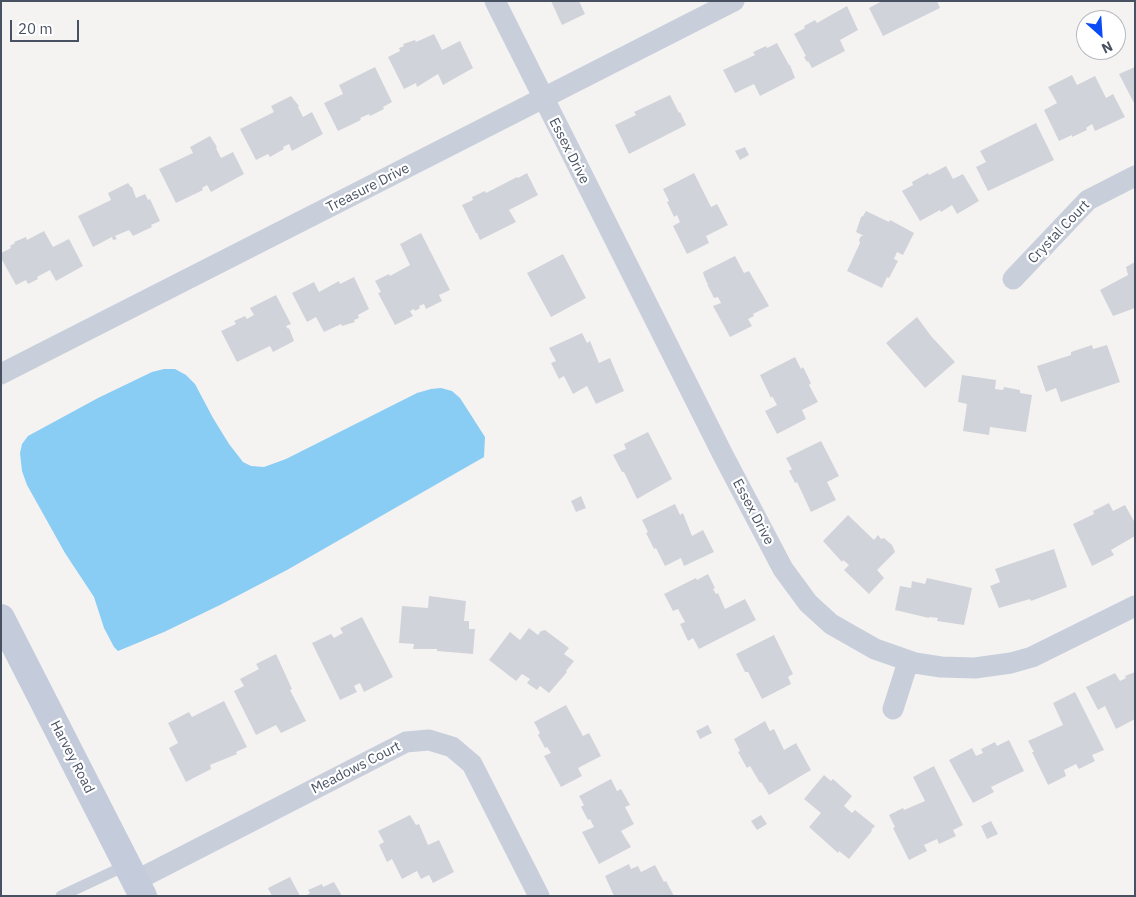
<!DOCTYPE html>
<html>
<head>
<meta charset="utf-8">
<style>
  body { margin:0 }
  #map { position:relative; width:1136px; height:897px; overflow:hidden; background:#f5f3f2; font-family:"IBM Plex Sans",sans-serif }
  canvas { display:block }
  .frame { position:absolute; inset:0; border:2px solid #485162; pointer-events:none }
  .north { position:absolute; left:1076px; top:10px; width:50px; height:50px; box-sizing:border-box; background:#fff; border:1px solid #b6b9c0; border-radius:50%; rotate:154deg; font-size:14px; font-weight:700; line-height:20px; text-align:center; color:#485162 }
  .north::after { content:''; display:block; margin:auto; width:18px; height:22px; background:#0c4cf5; clip-path:polygon(50% 0,100% 100%,50% 72%,0 100%) }
  .scale { position:absolute; left:10px; top:20px; width:69px; height:22px; box-sizing:border-box; border:2px solid #485162; border-top:0; padding-left:6px; font-size:15px; line-height:18px; white-space:nowrap; color:#485162; -webkit-text-stroke:4px #fff; paint-order:stroke }
</style>
</head>
<body>
<div id="map">
<canvas width="1136" height="897"></canvas>
<div class="frame"></div>
<div class="north">N</div>
<div class="scale">20 m</div>
</div>
<script>
const ctx = document.querySelector('canvas').getContext('2d');
ctx.lineJoin = 'round';
function fillPath(path, color) {
  ctx.fillStyle = color;
  ctx.fill(path, 'evenodd');
}
function shape(rows) {
  const path = new Path2D();
  for (const r of rows) {
    path.moveTo(r[0], r[1]);
    for (let i = 2; i < r.length; i += 2) path.lineTo(r[i], r[i + 1]);
  }
  return path;
}
function strokePath(path, color, width, dash) {
  ctx.strokeStyle = color;
  ctx.lineWidth = width;
  ctx.lineCap = dash ? 'butt' : 'round';
  ctx.setLineDash(dash || []);
  ctx.stroke(path);
}
function drawText(font, color, halo, rows, align = 'center') {
  ctx.font = font + ' "IBM Plex Sans",sans-serif';
  ctx.lineWidth = 4.5;
  ctx.setLineDash([]);
  ctx.textBaseline = 'middle';
  ctx.strokeStyle = halo;
  ctx.fillStyle = color;
  for (const [text, x, y, turn = 0] of rows) {
    ctx.save();
    ctx.translate(x, y);
    ctx.rotate((+turn || 0) * Math.PI / 180);
    ctx.textAlign = isNaN(turn) ? turn : align;
    if (halo) ctx.strokeText(text, 0, 0);
    ctx.fillText(text, 0, 0);
    ctx.restore();
  }
}
fillPath(shape([
  [164,369,175,369,186,375,195,384,213,418,229,444,243,462,251,466,264,467,286,459,417,393,431,389,441,388,452,391,460,398,469,412,485,437,484,457,287,570,220,605,164,632,118,651,114,647,104,628,94,597,65,553,27,485,22,471,20,453,22,444,28,436,98,398,152,372]
]), '#89ccf4');
fillPath(shape([
  [551,1,579,1,585,14,562,25],
  [882,1,937,1,940,8,883,36,869,8],
  [847,6,858,30,840,40,845,51,812,68,808,61,807,62,804,57,806,56,794,34,805,28,804,26,815,20,817,23],
  [434,34,442,50,460,41,473,68,443,85,438,74,417,87,416,83,404,89,388,57,400,51,399,48,404,46,403,44,415,40,416,42],
  [777,43,789,65,790,65,795,78,760,96,754,84,735,93,723,70,755,55,753,52,766,46,767,48],
  [375,67,392,102,383,107,384,109,370,116,369,114,360,118,361,120,338,131,324,103,343,94,339,85],
  [1135,67,1135,105,1119,74],
  [1072,75,1077,85,1095,76,1106,98,1113,94,1125,117,1095,131,1092,124,1086,128,1087,130,1072,137,1072,135,1059,141,1044,110,1057,103,1048,87],
  [670,95,679,113,680,112,686,125,629,154,615,125,636,115,634,112],
  [291,96,299,106,298,107,303,117,312,112,323,134,292,151,289,144,283,147,284,149,270,157,268,154,256,160,240,129,274,112,271,106],
  [1036,123,1054,160,988,191,976,167,986,162,980,151],
  [210,136,217,147,216,148,221,158,233,152,244,174,211,192,207,185,202,188,203,190,176,203,159,169,193,153,190,147],
  [745,147,749,155,740,160,735,151],
  [946,166,953,179,963,174,979,201,957,214,952,205,941,212,940,210,920,221,902,191,913,185,912,182,928,173,929,175],
  [527,173,538,195,509,210,516,222,480,240,477,233,476,233,462,205,473,200,472,197,485,191,486,193,517,177,518,178],
  [694,173,711,207,717,204,728,225,706,236,709,243,687,254,673,226,680,222,677,215,674,217,667,202,669,201,663,189],
  [128,183,131,187,132,187,136,198,145,194,148,200,150,199,160,221,151,225,152,227,133,236,129,230,115,236,117,239,113,240,112,237,93,247,78,216,111,200,108,193],
  [866,211,889,222,890,220,914,233,903,255,897,252,894,259,898,261,889,278,887,277,882,288,847,271,860,243,859,240,861,236,864,236,856,232,861,217,863,216],
  [44,231,53,247,69,239,83,266,56,281,50,270,37,277,38,279,28,284,26,280,16,285,1,258,1,253,11,248,10,246,15,243,14,242,26,237,27,240],
  [421,233,450,290,439,295,442,301,426,309,424,304,419,306,420,308,415,311,414,309,410,311,413,316,395,325,378,293,381,292,375,281,389,274,390,276,410,265,400,244],
  [563,254,586,298,551,317,527,273],
  [735,256,744,273,749,271,769,306,753,314,754,316,748,319,752,326,730,337,713,306,721,303,718,297,714,298,707,284,709,284,707,283,704,276,703,272],
  [1135,262,1135,308,1113,316,1100,290,1128,275,1126,267],
  [354,277,369,309,358,315,359,318,354,320,355,322,342,326,341,324,324,332,316,317,307,322,292,293,314,282,319,292,339,281,340,284],
  [276,295,291,324,286,326,288,329,289,328,294,341,273,352,270,346,237,362,221,331,236,324,234,321,245,316,247,319,254,315,250,308],
  [917,317,931,336,955,362,925,388,886,343],
  [582,333,587,343,590,341,599,363,610,358,624,391,596,404,587,386,573,394,564,376,559,379,551,363,556,361,549,348],
  [1092,345,1093,349,1107,345,1120,382,1061,402,1056,388,1046,392,1037,366,1071,355,1071,352],
  [795,357,801,369,803,367,811,383,809,385,818,402,802,410,806,419,777,434,765,411,777,405,772,396,771,398,760,375],
  [962,375,996,380,995,389,1003,390,1004,387,1020,390,1020,393,1032,395,1026,432,990,427,989,435,963,431,967,404,958,402],
  [648,432,672,479,637,499,624,472,622,472,613,455,626,449,624,444],
  [821,441,839,476,827,482,836,500,811,512,797,482,795,483,789,471,792,469,786,458],
  [581,496,586,508,576,512,571,501],
  [1109,503,1113,511,1125,505,1135,523,1135,536,1111,550,1114,555,1092,566,1073,524,1094,514,1093,511],
  [675,504,680,515,683,513,692,536,703,530,714,552,684,566,681,558,665,566,656,548,654,549,646,533,648,532,642,520],
  [848,515,874,540,878,535,881,539,884,538,892,545,895,552,877,570,884,578,869,594,844,570,849,565,843,560,842,562,823,541],
  [1054,549,1067,587,1031,601,1030,599,999,608,990,586,1000,582,995,569],
  [708,574,715,588,713,589,716,594,718,593,725,609,745,599,756,620,699,649,693,638,688,641,680,624,685,622,678,609,673,611,664,594,696,578,697,580],
  [927,578,972,588,964,625,937,621,938,618,929,617,929,618,895,610,900,586,911,588,912,581,925,584],
  [429,596,466,601,464,621,469,621,469,629,475,629,473,654,437,651,437,649,413,649,414,644,399,643,402,606,428,608],
  [362,617,393,677,364,692,360,683,354,686,357,692,340,700,312,643,331,634,334,638,343,633,340,628],
  [529,628,538,635,541,631,545,630,569,648,564,654,574,661,566,671,567,672,549,693,540,686,537,690,527,683,530,679,522,674,516,681,489,660,510,632,520,640],
  [774,635,793,674,788,677,791,684,762,699,748,672,745,672,736,654],
  [276,654,292,689,290,690,306,721,281,733,276,725,256,735,234,691,244,686,240,679,259,669,256,664],
  [1135,672,1135,719,1116,729,1105,706,1098,710,1086,687,1115,673,1120,681,1126,678,1125,676],
  [1075,692,1104,750,1092,755,1095,761,1079,769,1076,764,1064,770,1066,776,1048,785,1032,752,1034,752,1028,741,1063,725,1053,703],
  [224,701,247,747,236,752,237,754,210,765,211,769,186,782,169,748,178,743,168,723,189,712,192,717],
  [566,705,583,736,589,733,601,756,578,768,582,776,561,787,544,756,551,753,547,747,545,748,538,735,540,733,534,722],
  [765,721,770,731,774,729,784,750,796,743,811,770,769,795,761,782,760,783,750,766,747,768,738,752,740,751,734,739],
  [708,725,712,733,700,739,696,731],
  [1009,740,1024,771,991,787,994,792,973,803,949,760,972,748,976,756,983,753,981,749,995,742,997,746],
  [934,766,963,825,953,830,956,836,939,844,937,839,924,845,927,851,909,860,893,828,895,827,889,815,903,808,904,810,925,801,913,777],
  [824,775,831,781,833,779,852,796,844,806,852,813,855,810,875,826,871,830,872,831,849,859,839,851,838,853,809,827,821,813,804,799],
  [611,779,617,791,621,789,630,805,625,807,634,824,621,831,631,847,599,864,582,832,594,827,590,819,588,820,581,807,584,805,579,796],
  [410,815,416,825,419,824,428,845,439,840,454,872,433,883,429,875,421,879,417,871,402,879,392,859,387,862,379,845,384,842,378,831],
  [761,815,767,824,757,830,751,821],
  [991,821,998,834,987,839,981,826],
  [629,864,631,869,638,866,641,872,655,865,664,882,666,881,674,896,614,896,605,876],
  [290,877,300,896,272,896,268,888],
  [334,882,342,896,305,896,310,893,308,890,322,884,323,887]
]), '#d1d3da');
strokePath(shape([
  [61,896,127,865]
]), '#c8cfdb', 11);
strokePath(shape([
  [495,1,723,455,783,569,808,603,831,624,875,649,915,663,941,667,975,668,1011,663,1032,657,1135,606],
  [1013,279,1088,200,1135,176],
  [1,374,734,1],
  [893,709,908,662],
  [135,881,406,742,429,740,452,747,472,764,539,896]
]), '#c8cfdb', 21);
strokePath(shape([
  [1,618,143,896]
]), '#c4ccdc', 28);
drawText('14px', '#485162', '#fff', [
  ["Essex Drive",569,151,63],
  ["Treasure Drive",368,188,-27],
  ["Crystal Court",1059,232,-46],
  ["Essex Drive",753,512,62],
  ["Harvey Road",72,757,63],
  ["Meadows Court",356,768,-27]
]);
</script>
</body>
</html>
